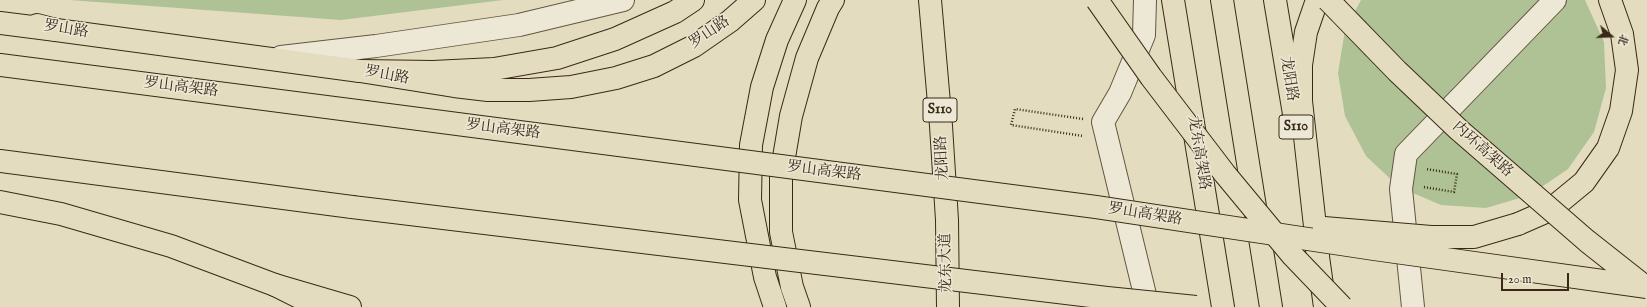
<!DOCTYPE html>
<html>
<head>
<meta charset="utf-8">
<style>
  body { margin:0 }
  #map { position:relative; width:1647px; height:307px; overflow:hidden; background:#e4dcbf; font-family:"IM FELL English","Noto Serif SC",serif }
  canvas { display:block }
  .north { position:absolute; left:1591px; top:16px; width:40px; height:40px; -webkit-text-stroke:3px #ede8d5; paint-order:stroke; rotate:109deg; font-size:11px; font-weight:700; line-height:16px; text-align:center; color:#3a2917 }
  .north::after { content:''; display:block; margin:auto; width:14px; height:18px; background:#3a2917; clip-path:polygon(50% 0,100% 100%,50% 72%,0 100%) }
  .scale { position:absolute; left:1501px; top:273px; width:68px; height:18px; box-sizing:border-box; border:2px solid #3a2917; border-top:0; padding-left:5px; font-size:12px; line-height:14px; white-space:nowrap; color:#3a2917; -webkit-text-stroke:3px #ede8d5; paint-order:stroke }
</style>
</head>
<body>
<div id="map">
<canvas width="1647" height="307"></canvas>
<div class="north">北</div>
<div class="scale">20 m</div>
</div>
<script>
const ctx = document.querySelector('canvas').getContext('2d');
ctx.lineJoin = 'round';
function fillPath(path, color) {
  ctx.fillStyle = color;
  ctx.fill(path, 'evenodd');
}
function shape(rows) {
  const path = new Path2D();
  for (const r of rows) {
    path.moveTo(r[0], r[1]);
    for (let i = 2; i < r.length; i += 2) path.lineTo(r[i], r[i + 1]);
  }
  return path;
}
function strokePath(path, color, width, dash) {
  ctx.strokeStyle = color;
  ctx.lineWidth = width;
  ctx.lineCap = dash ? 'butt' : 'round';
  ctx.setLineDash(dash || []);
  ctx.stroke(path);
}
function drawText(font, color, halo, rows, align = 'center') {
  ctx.font = font + ' "IM FELL English","Noto Serif SC",serif';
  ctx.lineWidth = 3;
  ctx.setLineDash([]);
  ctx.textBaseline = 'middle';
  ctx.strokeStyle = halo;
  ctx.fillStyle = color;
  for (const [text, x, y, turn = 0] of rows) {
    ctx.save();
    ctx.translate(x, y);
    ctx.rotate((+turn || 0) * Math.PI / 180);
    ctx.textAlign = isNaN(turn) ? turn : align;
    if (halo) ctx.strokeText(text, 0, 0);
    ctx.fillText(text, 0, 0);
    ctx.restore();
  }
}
fillPath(shape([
  [69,0,503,0,341,20],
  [1361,0,1585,0,1604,42,1606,88,1594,132,1568,169,1530,195,1486,208,1441,205,1399,187,1366,156,1345,116,1338,73,1345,30]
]), '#afc296');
const minor = shape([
  [1145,0,1144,35,1120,93,1103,122,1148,307],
  [281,57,376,46,519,25,623,0],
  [1413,307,1401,189,1406,154,1555,0]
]);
const major = shape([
  [930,0,941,126,947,220,948,307],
  [1275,0,1295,120],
  [37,25,56,30,360,71,454,86,488,90,529,90,571,87,616,78,654,66,694,46,730,21,754,0],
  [0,202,61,214,171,246,275,285,350,307],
  [1315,235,1325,307]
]);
const highway = shape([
  [1173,0,1223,307],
  [1222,0,1271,307],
  [1317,0,1306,32,1301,65,1301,101,1318,253],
  [0,23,56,30],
  [0,65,365,112],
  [360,71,433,72,494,69,557,58,615,39,675,12,693,0],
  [0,161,352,207],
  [1518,224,1550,210,1584,182,1608,148,1621,111,1627,70,1622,34,1610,0],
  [275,285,319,307],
  [775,307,765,277,750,200,751,145,762,87,777,40,795,0],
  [799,307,792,287,781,232,781,175,791,116,807,58,828,8,833,0]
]);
strokePath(minor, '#645641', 24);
strokePath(major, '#3a2917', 24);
strokePath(highway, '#3a2917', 24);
strokePath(shape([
  [1083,119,1015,109,1011,125,1083,136],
  [1424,187,1454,192,1457,174,1426,169]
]), '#3a2917', 2.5, [1, 2]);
strokePath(minor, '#ede8d5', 22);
strokePath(major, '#e4dcbf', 22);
strokePath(highway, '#e4dcbf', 22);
const majorBridge = shape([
  [1097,0,1151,77,1225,174,1293,256,1342,307]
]);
const highwayBridge = shape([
  [1328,0,1397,71,1459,130,1587,241,1644,286],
  [365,112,1096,207,1374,249,1647,287],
  [352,207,1107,298,1196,307],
  [1324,228,1431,237,1474,237,1518,224]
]);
strokePath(majorBridge, '#3a2917', 24, []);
strokePath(highwayBridge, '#3a2917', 24, []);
strokePath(majorBridge, '#e4dcbf', 22);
strokePath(highwayBridge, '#e4dcbf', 22);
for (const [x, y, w] of [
  [940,110,34],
  [1296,127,34]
]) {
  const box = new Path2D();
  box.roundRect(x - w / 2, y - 12, w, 24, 3);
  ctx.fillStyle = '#ede8d5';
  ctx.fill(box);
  strokePath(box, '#3a2917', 1);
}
drawText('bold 14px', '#3a2917', null, [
  ["S110",940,110],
  ["S110",1296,127]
]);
drawText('15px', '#3a2917', '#ede8d5', [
  ["罗山路",66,30,9],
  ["罗山路",710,33,-34],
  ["罗山路",387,76,10],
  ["龙阳路",1288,79,81],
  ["罗山高架路",181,88,7],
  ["罗山高架路",503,130,7],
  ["内环高架路",1482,150,42],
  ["龙东高架路",1198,153,81],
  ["龙阳路",943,158,-93],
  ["罗山高架路",824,172,7],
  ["罗山高架路",1145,215,9],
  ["龙东大道",947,263,-91]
]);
</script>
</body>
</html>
